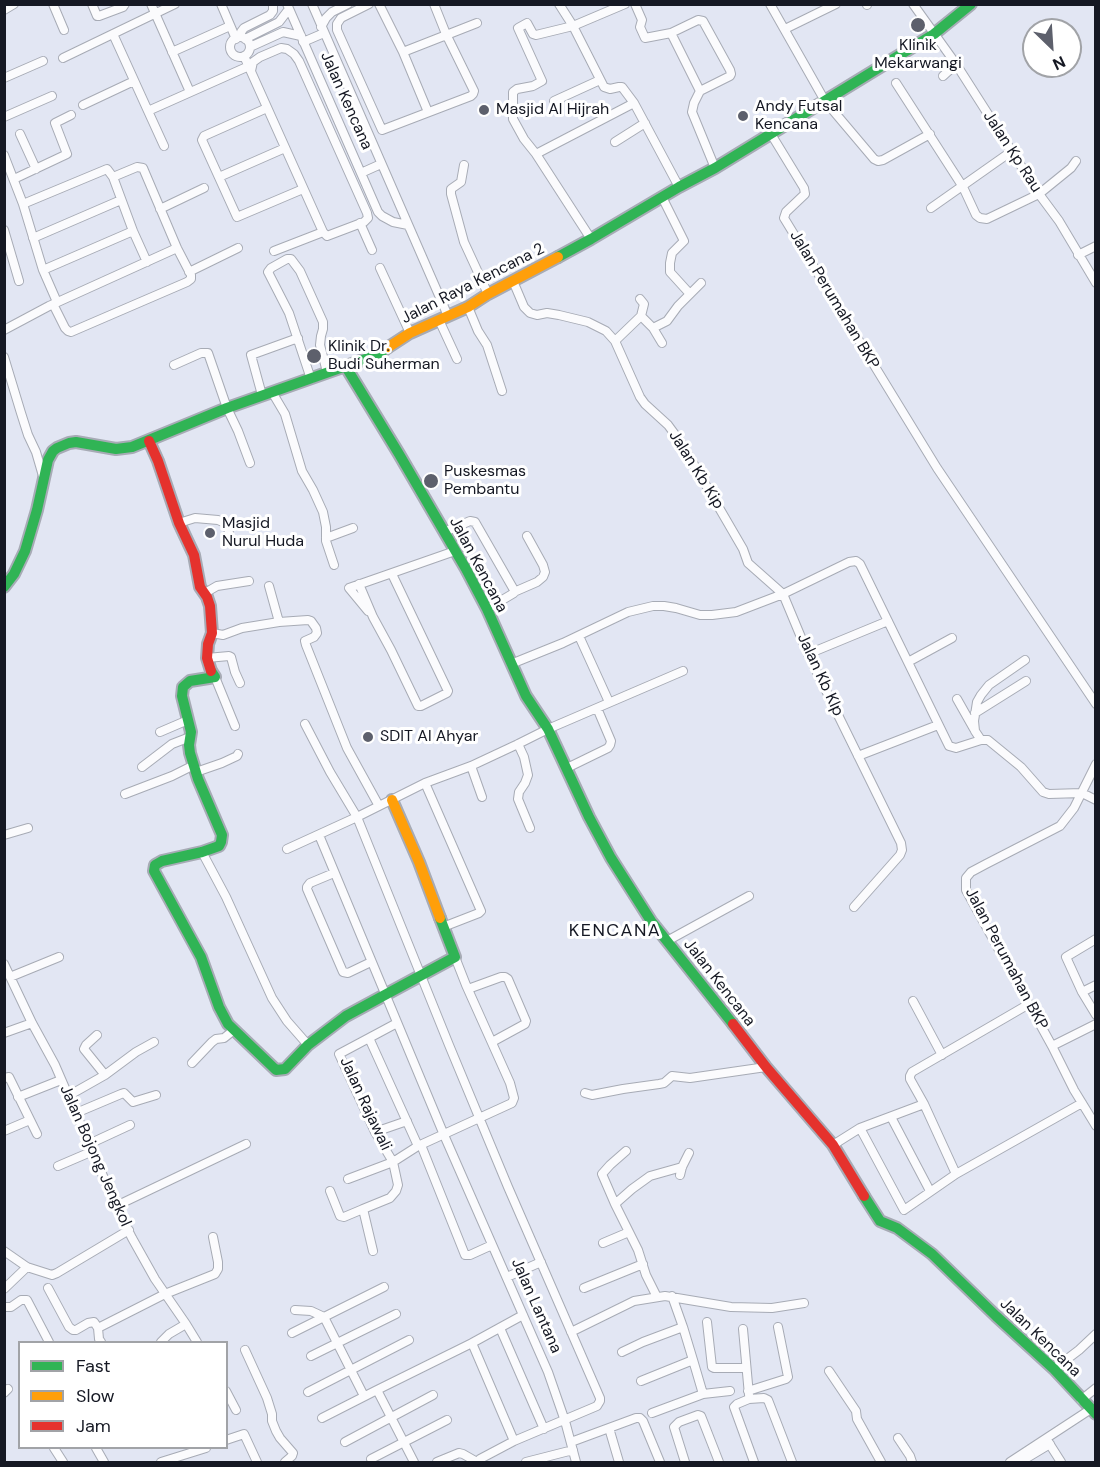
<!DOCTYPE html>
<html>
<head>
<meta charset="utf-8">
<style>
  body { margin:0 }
  #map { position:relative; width:1100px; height:1467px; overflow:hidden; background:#e2e6f3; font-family:"DM Sans",sans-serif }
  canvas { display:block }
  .frame { position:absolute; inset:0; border:6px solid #151823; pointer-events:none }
  .legend { position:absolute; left:18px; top:1341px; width:210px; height:108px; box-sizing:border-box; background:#fff; border:2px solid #a1a3a7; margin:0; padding:8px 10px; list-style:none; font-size:18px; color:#151823 }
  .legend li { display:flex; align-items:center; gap:12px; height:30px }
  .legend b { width:30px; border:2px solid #a1a3a7 }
  .north { position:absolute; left:1022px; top:18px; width:60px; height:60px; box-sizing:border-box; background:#fff; border:2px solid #a1a3a7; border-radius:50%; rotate:155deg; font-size:16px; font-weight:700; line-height:24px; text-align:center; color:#151823 }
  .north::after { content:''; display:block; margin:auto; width:21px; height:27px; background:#5d606c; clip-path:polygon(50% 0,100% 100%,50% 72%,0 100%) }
</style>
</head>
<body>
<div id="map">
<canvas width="1100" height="1467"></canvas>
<div class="frame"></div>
<ul class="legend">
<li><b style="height:8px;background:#30b455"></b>Fast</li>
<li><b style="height:8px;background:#ff9f0a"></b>Slow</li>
<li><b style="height:8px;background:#e5322d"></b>Jam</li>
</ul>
<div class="north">N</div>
</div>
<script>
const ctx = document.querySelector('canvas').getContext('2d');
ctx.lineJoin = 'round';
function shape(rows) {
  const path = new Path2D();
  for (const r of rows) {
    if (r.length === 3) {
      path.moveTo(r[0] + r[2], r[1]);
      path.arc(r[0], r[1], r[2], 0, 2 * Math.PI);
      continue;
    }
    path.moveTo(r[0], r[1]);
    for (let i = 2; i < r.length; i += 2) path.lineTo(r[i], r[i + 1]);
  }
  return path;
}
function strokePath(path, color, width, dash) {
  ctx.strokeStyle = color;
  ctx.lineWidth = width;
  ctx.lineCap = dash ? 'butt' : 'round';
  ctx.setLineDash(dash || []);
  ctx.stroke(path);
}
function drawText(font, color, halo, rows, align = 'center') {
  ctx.font = font + ' "DM Sans",sans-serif';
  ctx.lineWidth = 6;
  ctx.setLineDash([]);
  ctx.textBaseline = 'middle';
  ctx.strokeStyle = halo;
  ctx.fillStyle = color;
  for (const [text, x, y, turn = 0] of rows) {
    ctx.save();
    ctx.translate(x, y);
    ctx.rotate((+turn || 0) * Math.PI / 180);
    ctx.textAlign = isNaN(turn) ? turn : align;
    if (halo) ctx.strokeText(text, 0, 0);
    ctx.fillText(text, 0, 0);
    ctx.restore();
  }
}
const street = shape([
  [53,4,64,30],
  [92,4,97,16,99,16,123,7,125,4],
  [151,4,190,92],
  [221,4,236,39],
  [287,4,378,212,382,216,393,222,408,225],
  [312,4,448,316],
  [369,4,341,18,337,24,337,30,382,130,471,96,473,94,474,91,446,34,434,4],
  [379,4,403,52,428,112],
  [559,4,573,26,604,87,610,89,619,87,622,87,634,103,679,187],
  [635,4,642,20,640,27,645,38,671,33,698,20,703,21,730,70,731,74,730,76,700,91],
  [770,4,825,101,874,159,878,161,883,160,930,134],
  [913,4,956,64,1039,194,1059,221,1096,283],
  [867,5,867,4],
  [4,10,14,4],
  [321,27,326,18,332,12,348,4],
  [785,29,836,4],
  [671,33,700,91,694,103,692,112,715,168],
  [113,34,148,111],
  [241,37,241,32,244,28,270,15,273,11,273,4],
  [240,47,10],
  [245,39,279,22,289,9],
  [303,42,324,33],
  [250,47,283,32,301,36],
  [172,52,230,26],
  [403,52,477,23],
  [244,56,323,232,274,251],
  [63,58,175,4],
  [251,71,253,62,260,57,281,48,287,49,294,54,299,61,367,213,368,218,364,222,327,236,323,232],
  [943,76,956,64],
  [4,78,43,61],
  [896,83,963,187,976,215,980,218,987,219,1039,194,1071,168,1076,161],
  [554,101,600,80],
  [83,105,134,81],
  [267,108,204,136,202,140,237,217,303,189],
  [4,117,52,96],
  [20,134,36,169],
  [771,134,804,188,805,194,786,212,784,218,937,468,1096,704],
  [615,142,645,123],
  [164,146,148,111,249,66],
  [536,154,634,103],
  [4,155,23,204,43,270,57,302],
  [464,165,461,182,451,189,451,194,464,242,488,294],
  [361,173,381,164],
  [219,177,285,148],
  [14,179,65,155,67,154,55,123,71,115],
  [662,197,684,241,672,253,670,263,670,272,690,294],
  [23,204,107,169,113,177,133,231,147,262],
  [931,208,1012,151],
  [160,209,204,188],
  [360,223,372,250],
  [4,230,19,281],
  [33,238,121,200],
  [591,239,536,154,524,139,513,119,513,92,517,89,533,86,542,81,518,28,527,23,533,34,536,35,573,26,625,4],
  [1078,255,1096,246],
  [380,268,410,333],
  [43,270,133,231],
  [189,272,238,248],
  [513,281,524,307,530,313,537,315,547,313,559,315,588,322,606,331,615,341,640,397,645,404,668,425,682,444,743,549,748,563,783,594,808,654,901,843,902,850,900,855,854,907],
  [53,304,65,328,68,331,71,332,187,282,191,279,191,275,177,248,143,168,137,167,113,177],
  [468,307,478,331,487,345,502,391],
  [641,316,653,328,662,343],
  [439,320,457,359],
  [653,328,667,321,678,306,701,283],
  [4,330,49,306,177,248],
  [615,341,641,316,644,304,640,299],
  [4,357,21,413,28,435,36,452,43,476],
  [174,365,201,353,208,353,227,408,238,431,250,463],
  [311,379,289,313,268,272,271,268,287,259,291,259,300,271,323,322,323,329,321,336,320,345,327,372],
  [272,392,285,414,302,471,313,490,323,512,326,527,326,541,334,565],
  [262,395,251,355,298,338],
  [179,523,195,518,218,520,225,523,228,528,229,533],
  [444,532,470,521,475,522,514,590,514,593,487,609],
  [326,538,353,528],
  [359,584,373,617,391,650,418,706,421,706,447,693,448,691,392,574],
  [269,586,279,622],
  [514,592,537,582,543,577,545,572,543,565,527,536],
  [205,593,217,586,249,581],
  [368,611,349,588,455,551],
  [212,633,223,635,242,628,279,622,308,620,311,621,316,628,317,633,314,637,305,641,306,645,347,748,379,806],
  [579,636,609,702],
  [808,654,888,621],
  [207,658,229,656,231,657,235,672,240,683],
  [908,662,952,638],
  [511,664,563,643,628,612,653,606,664,606,676,608,700,615,712,615,736,612,783,594,849,562,856,561,860,564,949,746,956,748,981,740,988,740,1021,767,1043,792,1049,794,1082,793,1096,800],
  [215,677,235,726],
  [957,699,974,729],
  [975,713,1026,681],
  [305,724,330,772,357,817,449,1045,508,1187,600,1398,600,1401,597,1406,514,1441,480,1459,477,1462],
  [160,732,188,720],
  [981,740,975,731,974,721,977,702,981,695,989,685,1025,660],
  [518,744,524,757,528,775,525,783,519,792,518,799,530,828],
  [858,756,938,725],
  [1096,764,1074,808,1060,826,986,864,971,872,966,878,966,890,1052,1046,1074,1090,1096,1126],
  [471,766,482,797],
  [142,767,172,744,190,737],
  [567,768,608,748,610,745,611,741,597,708],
  [196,772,222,763,237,756,238,754],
  [425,783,481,911,479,913,443,927],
  [125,794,172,776,194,765],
  [4,835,28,828],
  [319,835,444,1135,548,1372,565,1421,576,1462],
  [287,849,357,817,425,783,471,766,518,744,548,729,683,671],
  [202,852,226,897,272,998,287,1021,308,1045],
  [334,873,310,883,307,887,307,889,343,972,348,973,371,962],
  [1096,939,1066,957,1082,992,1096,1015],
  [667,941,749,896],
  [4,964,32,1023,55,1065,116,1206,132,1238,155,1279,186,1324,197,1342],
  [10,977,59,957],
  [468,989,501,977,505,977,508,979,526,1021,525,1024,492,1042],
  [1082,992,1096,985],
  [913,1001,942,1055],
  [4,1033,32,1023],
  [97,1035,86,1045,84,1049,105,1075],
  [369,1038,397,1023],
  [1052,1046,1096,1024],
  [192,1063,212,1042,216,1039,224,1038,234,1030],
  [4,1078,9,1077,37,1134],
  [585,1093,592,1095,623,1089,659,1084,664,1083,672,1076,690,1078,766,1067],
  [68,1096,105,1075,136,1052,154,1042],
  [18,1097,61,1080],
  [924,1104,956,1174],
  [76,1113,121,1094,124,1093,133,1102,156,1095],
  [891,1117,930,1191],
  [860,1128,904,1210,956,1174,1082,1103],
  [4,1131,30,1120],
  [375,1132,407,1121],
  [89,1144,130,1125],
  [421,1145,465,1255,470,1255,492,1245],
  [833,1145,860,1128,924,1104,910,1079,910,1076,912,1072,1029,1004],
  [58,1166,93,1151],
  [680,1175,682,1167,689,1153],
  [348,1179,393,1162,418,1146,512,1103,514,1098,510,1083,466,985,455,957],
  [330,1191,340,1216,344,1217,363,1209],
  [615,1204,602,1174,610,1165,626,1151],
  [116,1206,246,1144],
  [603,1243,629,1232],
  [4,1251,27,1267,52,1275,57,1273,129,1230],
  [373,1251,363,1209,390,1198,396,1191,398,1185,393,1162,375,1132,339,1054,369,1038,418,1146],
  [507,1277,541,1262],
  [48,1288,69,1327,73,1330,76,1330,88,1323,94,1322,98,1328,99,1339,101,1342],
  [584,1288,643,1264],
  [4,1289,27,1267],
  [657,1297,646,1275,638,1250,615,1204,632,1189,650,1176,682,1167],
  [4,1307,11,1307,21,1300,27,1300,49,1342],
  [295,1310,311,1311,324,1317],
  [707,1322,712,1367,714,1368,746,1368],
  [98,1328,165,1294,215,1274,218,1269,218,1262,213,1237],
  [500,1328,544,1429],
  [743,1329,749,1395],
  [571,1332,634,1301,665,1296,731,1307,772,1308,804,1303],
  [292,1333,324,1317],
  [161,1342,169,1334,186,1324],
  [472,1343,514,1441],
  [245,1350,267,1398,272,1414,272,1421,276,1431,280,1438,293,1453,292,1456,285,1462],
  [622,1352,643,1342,683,1327,672,1296],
  [311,1356,396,1314],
  [1054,1369,1079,1350,1096,1334],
  [829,1371,856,1411,857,1419,881,1462],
  [641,1381,693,1360,683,1327],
  [377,1390,472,1343,523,1315],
  [226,1391,236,1410],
  [748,1391,786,1379,788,1377,778,1327],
  [308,1392,409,1340],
  [4,1393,8,1389],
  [703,1394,730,1391],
  [364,1396,324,1317,384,1287],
  [1081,1400,1096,1388],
  [652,1413,703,1394,693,1360],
  [322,1418,377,1390,414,1462],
  [609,1428,619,1462],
  [898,1438,910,1456,912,1462],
  [226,1440,244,1434,257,1462],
  [1047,1440,1061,1462],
  [345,1442,433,1395],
  [571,1442,636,1418,640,1418,643,1421,660,1462],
  [54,1448,63,1462],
  [96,1448,104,1462],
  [371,1459,447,1420],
  [161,1462,206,1448],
  [437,1462,459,1453,463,1454,477,1462],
  [526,1462,573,1450],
  [685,1462,674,1427,679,1422,698,1415,701,1416,719,1462],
  [754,1462,734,1407,737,1404,749,1399,764,1398,768,1400,792,1462],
  [1010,1462,1091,1409],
  [1020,1462,1050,1444]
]);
const fast = shape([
  [558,257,591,239,679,187,715,168,934,34,971,4],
  [346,367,399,454,466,569,487,609,526,696,548,729,589,817,611,858,651,921,733,1024],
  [4,587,14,574,25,551,37,510,48,460,53,451,57,448,69,443,76,442,116,449,132,447,227,408,377,355,387,348],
  [211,671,215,677,190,681,183,687,182,696,191,732,189,745,190,753,198,779,222,835,221,842,219,846,202,852,162,861,155,865,154,871,201,957,219,1007,228,1024,276,1070,285,1069,308,1045,346,1016,455,957,440,918],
  [864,1196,880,1221,897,1228,932,1254,996,1316,1054,1369,1096,1414]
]);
const slow = shape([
  [387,348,410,333,468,307,488,294,558,257],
  [392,800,419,862,440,918]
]);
const jam = shape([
  [149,441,158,461,179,523,194,555,200,587,207,597,210,606,212,633,208,644,207,658,211,671],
  [733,1024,766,1067,833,1145,864,1196]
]);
strokePath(street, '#a7abb5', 10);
strokePath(fast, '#a7abb5', 14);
strokePath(slow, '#a7abb5', 14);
strokePath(jam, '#a7abb5', 14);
strokePath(street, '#fbfbfd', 8);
strokePath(fast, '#30b455', 10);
strokePath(slow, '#ff9f0a', 10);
strokePath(jam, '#e5322d', 10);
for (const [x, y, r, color] of [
  [918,25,8,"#5d606c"],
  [484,110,6,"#5d606c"],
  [743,116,6,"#5d606c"],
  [314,356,8,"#5d606c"],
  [431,481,8,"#5d606c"],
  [210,533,6,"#5d606c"],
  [368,737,6,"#5d606c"]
]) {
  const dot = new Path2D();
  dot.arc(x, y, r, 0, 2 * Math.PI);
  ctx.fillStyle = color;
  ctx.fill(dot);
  strokePath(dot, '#fff', 2);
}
drawText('16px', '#151823', '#fff', [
  ["Klinik",918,46,"center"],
  ["Mekarwangi",918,64,"center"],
  ["Andy Futsal",755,107],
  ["Kencana",755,125],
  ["Masjid Al Hijrah",496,110],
  ["Klinik Dr.",328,347],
  ["Budi Suherman",328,365],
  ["Puskesmas",444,472],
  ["Pembantu",444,490],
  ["Masjid",222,524],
  ["Nurul Huda",222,542],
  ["SDIT Al Ahyar",380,737]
], 'left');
drawText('16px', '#151823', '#fff', [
  ["Jalan Kencana",346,101,66],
  ["Jalan Kp Rau",1012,152,57],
  ["Jalan Raya Kencana 2",473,284,-27],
  ["Jalan Perumahan BKP",834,300,59],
  ["Jalan Kb Kip",696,470,58],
  ["Jalan Kencana",478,565,62],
  ["Jalan Kb Klp",820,675,65],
  ["Jalan Perumahan BKP",1006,959,62],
  ["Jalan Kencana",719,983,52],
  ["Jalan Rajawali",365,1104,65],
  ["Jalan Bojong Jengkol",95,1156,66],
  ["Jalan Lantana",536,1306,66],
  ["Jalan Kencana",1040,1338,44]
]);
ctx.letterSpacing = '1.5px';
drawText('18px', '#151823', '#fff', [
  ["KENCANA",615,931]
]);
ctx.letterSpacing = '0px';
</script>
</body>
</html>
